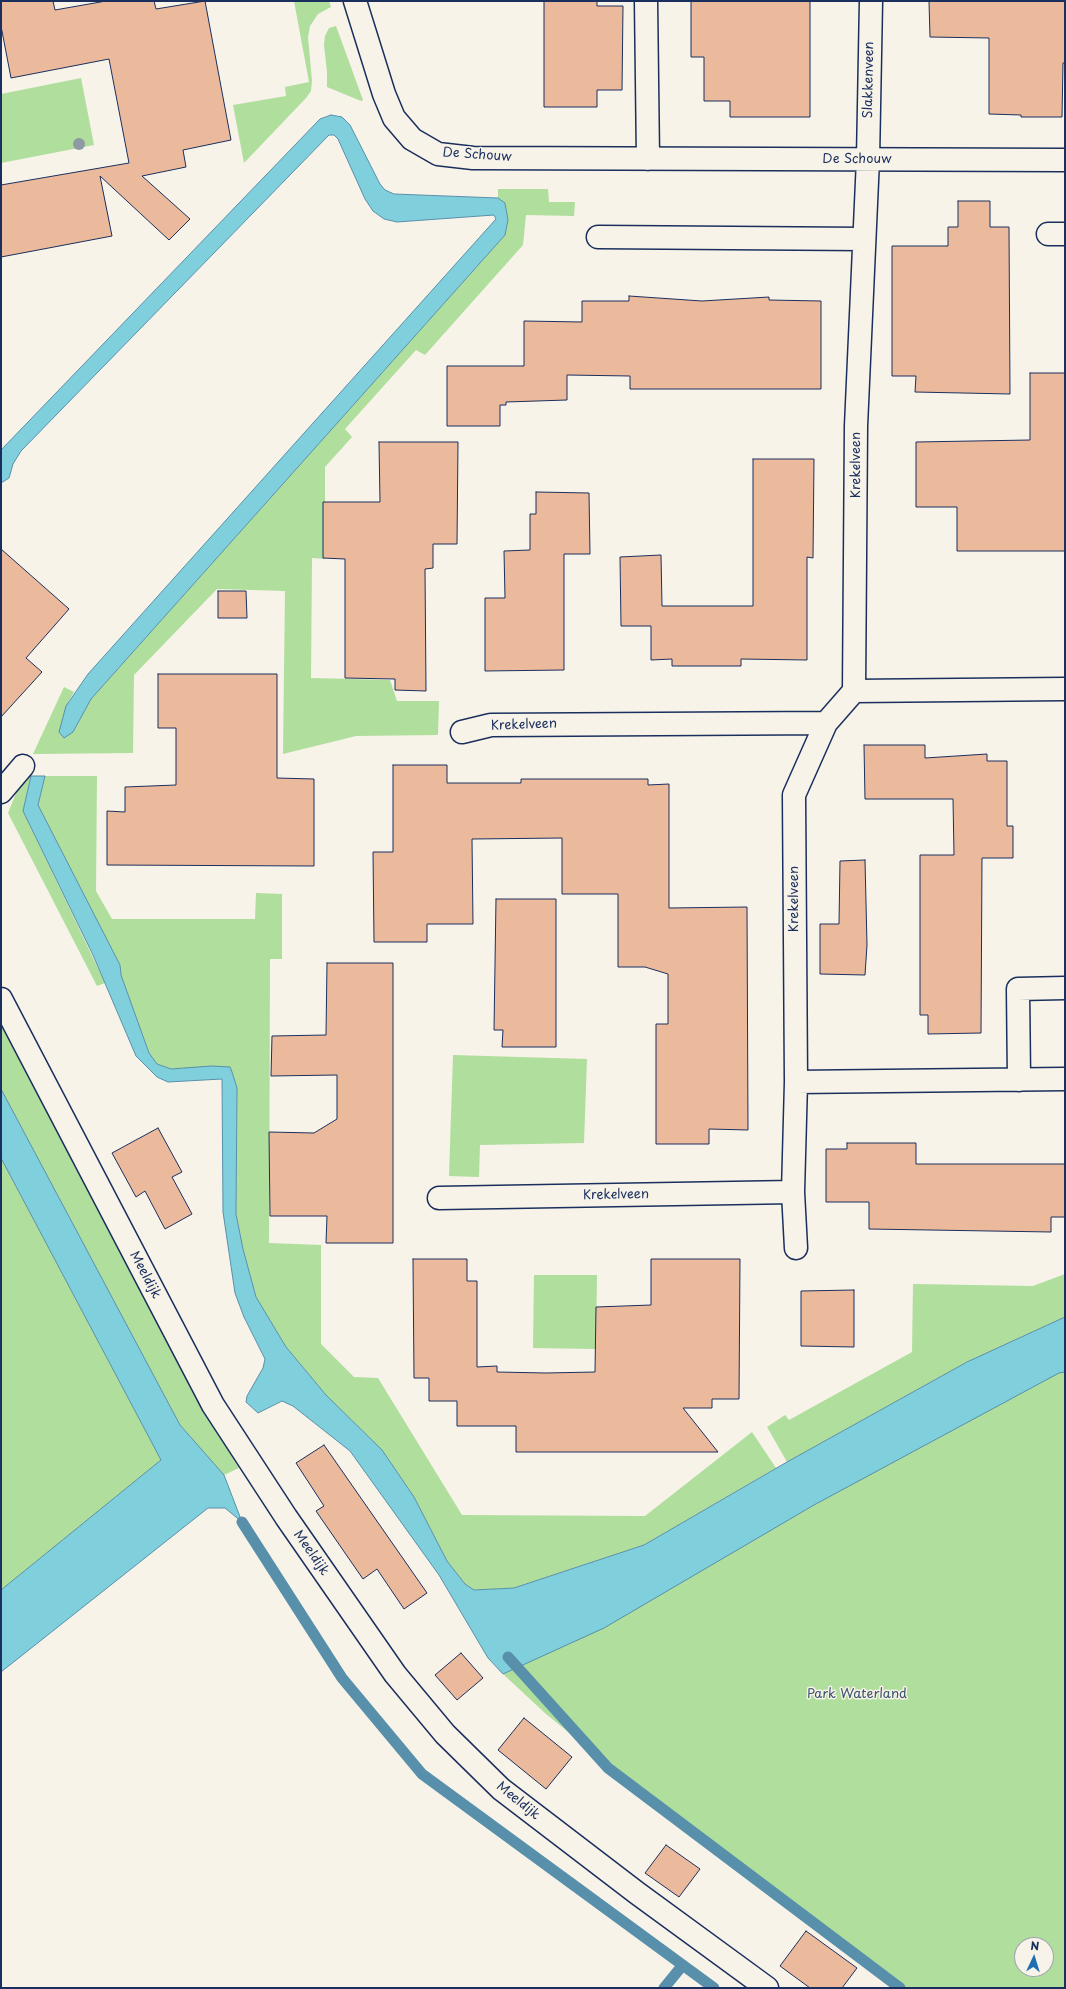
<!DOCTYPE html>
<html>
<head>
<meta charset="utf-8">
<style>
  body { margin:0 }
  #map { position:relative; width:1066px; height:1989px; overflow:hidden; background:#f7f3e8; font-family:"Playpen Sans",sans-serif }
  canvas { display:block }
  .frame { position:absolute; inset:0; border:2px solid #1b2f5e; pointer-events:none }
  .north { position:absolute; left:1014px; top:1937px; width:40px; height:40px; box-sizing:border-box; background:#f7f3e8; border:1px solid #9fa5b1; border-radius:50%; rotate:4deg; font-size:11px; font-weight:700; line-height:16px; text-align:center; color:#1b2f5e }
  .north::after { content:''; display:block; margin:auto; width:14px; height:18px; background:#1f6fb2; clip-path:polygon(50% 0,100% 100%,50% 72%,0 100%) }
</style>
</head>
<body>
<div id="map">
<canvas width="1066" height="1989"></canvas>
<div class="frame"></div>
<div class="north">N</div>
</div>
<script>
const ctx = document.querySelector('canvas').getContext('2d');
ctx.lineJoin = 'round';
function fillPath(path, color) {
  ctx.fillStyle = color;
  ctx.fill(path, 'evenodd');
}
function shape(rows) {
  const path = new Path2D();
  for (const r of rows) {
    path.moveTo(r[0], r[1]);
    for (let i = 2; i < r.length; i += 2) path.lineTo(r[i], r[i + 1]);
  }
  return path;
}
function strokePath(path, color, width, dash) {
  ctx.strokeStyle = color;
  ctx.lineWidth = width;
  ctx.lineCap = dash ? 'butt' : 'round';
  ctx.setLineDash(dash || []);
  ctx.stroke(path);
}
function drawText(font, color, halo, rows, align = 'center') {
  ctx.font = font + ' "Playpen Sans",sans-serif';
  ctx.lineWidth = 3;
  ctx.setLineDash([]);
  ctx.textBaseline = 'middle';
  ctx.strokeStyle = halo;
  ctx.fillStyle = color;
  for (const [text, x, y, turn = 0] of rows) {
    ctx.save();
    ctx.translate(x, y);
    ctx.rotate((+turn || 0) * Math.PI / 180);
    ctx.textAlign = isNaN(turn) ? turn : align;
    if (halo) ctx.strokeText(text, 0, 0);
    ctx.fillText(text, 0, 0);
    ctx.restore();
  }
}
fillPath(shape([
  [294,1,329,1,331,7,318,14,310,26,308,37,312,81,311,91,306,98,244,163,233,105,286,96,285,87,309,82],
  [336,26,363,100,361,101,327,87,327,72,324,45,325,36,329,28],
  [81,78,94,145,1,163,1,94],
  [498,189,548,189,549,202,575,202,574,216,526,215,523,245,425,355,416,350,345,429,352,437,325,467,325,559,312,558,311,678,390,680,397,701,439,701,438,735,356,736,283,754,285,591,217,589,134,675,133,753,33,754,64,687,74,692,66,706,73,732,91,699,505,235,508,220,505,203,498,198],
  [23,776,31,776,23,811,105,983,97,986,8,813],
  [45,776,97,776,96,891,112,919,255,919,256,893,282,894,282,959,270,959,269,1243,321,1245,321,1344,354,1377,378,1378,462,1515,645,1516,752,1432,776,1468,644,1545,514,1588,474,1590,465,1584,447,1561,414,1497,382,1450,326,1395,286,1347,256,1297,243,1249,236,1214,237,1088,232,1072,186,1068,171,1069,157,1064,149,1053,121,975,120,965,38,805],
  [1,1024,176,1358,205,1413,239,1468,224,1475,180,1425,1,1089],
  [453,1055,587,1059,584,1143,480,1145,479,1177,449,1176],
  [1,1158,161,1460,1,1590],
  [1065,1274,1065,1317,967,1362,787,1462,767,1427,785,1415,789,1420,912,1352,913,1284,1033,1286],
  [534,1275,597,1275,596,1349,533,1348],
  [1065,1350,1065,1988,898,1988,608,1768,589,1749,546,1714,503,1674],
  [1022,1945,1046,1945,1046,1969,1022,1969]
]), '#afde9d');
const water = shape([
  [331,115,342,117,350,125,380,184,385,190,394,194,498,198,505,203,508,220,505,235,91,699,73,732,64,738,59,732,66,706,88,674,496,219,494,215,397,222,384,219,373,211,365,199,338,139,334,135,329,135,21,451,13,464,9,478,1,483,1,450,320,119,331,115],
  [31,776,45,776,38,805,120,965,121,975,149,1053,157,1064,171,1069,212,1066,230,1067,232,1072,237,1088,236,1214,243,1249,256,1297,286,1347,326,1395,382,1450,414,1497,447,1561,465,1584,474,1590,514,1588,644,1545,787,1462,967,1362,1065,1317,1065,1372,1059,1373,814,1505,604,1628,503,1674,488,1658,439,1575,350,1451,293,1406,282,1401,258,1413,246,1402,247,1396,263,1368,265,1359,244,1317,235,1293,223,1212,222,1079,168,1082,157,1077,136,1056,93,955,23,811,31,776],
  [1,1089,180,1425,224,1475,242,1522,225,1508,208,1508,1,1672,1,1590,161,1460,1,1158,1,1089]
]);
fillPath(water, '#80cfdd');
strokePath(water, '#588faa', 1);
strokePath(shape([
  [242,1522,342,1678,422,1774,714,1988],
  [508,1657,608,1768,900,1988],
  [664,1988,682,1966]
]), '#588faa', 11);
const building = shape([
  [1,1,53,1,55,10,106,1,154,1,156,9,205,1,231,140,183,150,186,167,142,176,190,219,169,240,100,176,112,236,1,257,1,185,129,163,109,59,11,78,1,26,1,1],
  [544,1,597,1,597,6,623,6,622,90,597,90,597,107,544,107,544,1],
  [691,1,810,1,810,117,730,117,730,101,704,101,704,57,691,57,691,1],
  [929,1,1065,1,1065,63,1063,63,1062,117,1021,117,1021,115,989,114,989,38,930,37,929,1],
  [958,201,990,201,990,227,1009,227,1010,394,915,392,916,376,892,376,892,246,948,246,948,227,958,227,958,201],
  [629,296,702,301,769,297,769,300,821,301,821,389,630,389,630,376,567,375,567,400,506,402,506,405,500,405,500,426,447,426,447,366,524,366,524,321,582,322,582,301,629,301,629,296],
  [1030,373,1065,373,1065,551,957,551,957,507,916,507,916,442,1030,440,1030,373],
  [379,442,458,442,457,544,433,544,433,568,425,569,426,691,395,690,395,679,345,678,345,559,323,558,323,502,380,502,379,442],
  [753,459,814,459,813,558,807,557,807,660,741,659,741,666,672,666,672,659,651,660,651,626,621,626,620,557,661,555,662,606,753,606,753,459],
  [536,492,589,493,590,554,564,554,564,670,485,671,485,598,505,598,504,551,530,550,530,514,536,514,536,492],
  [1,549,69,609,26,658,42,672,1,717,1,549],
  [218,591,246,591,247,618,218,618,218,591],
  [158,674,277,674,277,778,314,779,314,866,107,865,107,811,125,812,125,787,176,785,176,728,158,728,158,674],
  [864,745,925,745,925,758,987,754,987,761,1007,761,1007,826,1013,826,1013,858,982,858,981,1033,928,1034,928,1015,920,1015,920,855,954,855,953,799,865,799,864,745],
  [393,765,447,765,447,783,521,783,521,779,648,779,648,785,669,784,669,908,747,907,748,1130,709,1129,709,1144,656,1144,656,1024,668,1024,668,974,645,967,618,967,618,894,562,894,562,838,472,839,473,924,427,924,427,942,374,942,373,852,393,852,393,765],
  [865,860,867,945,865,975,820,974,820,924,839,924,840,861,865,860],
  [496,899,556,899,556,1047,502,1047,503,1030,494,1030,496,899],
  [327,963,393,963,393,1243,326,1243,327,1216,270,1216,269,1132,314,1133,337,1119,337,1075,271,1076,272,1036,326,1035,327,963],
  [158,1128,182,1172,172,1177,192,1214,165,1229,145,1191,136,1197,112,1153,158,1128],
  [847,1143,916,1143,916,1164,1065,1164,1065,1217,1051,1217,1051,1232,869,1229,869,1202,826,1202,826,1149,847,1149,847,1143],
  [413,1259,467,1259,467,1281,477,1281,477,1367,497,1366,497,1372,546,1373,595,1372,596,1307,651,1305,651,1259,740,1259,739,1399,712,1399,712,1408,683,1408,718,1452,516,1452,516,1426,457,1426,457,1401,429,1401,429,1378,414,1378,413,1259],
  [854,1290,854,1347,801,1346,801,1291,854,1290],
  [324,1445,427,1593,404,1609,377,1569,363,1579,316,1511,324,1506,296,1463,324,1445],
  [461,1653,483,1678,457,1700,435,1675,461,1653],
  [524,1718,572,1757,546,1789,498,1750,524,1718],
  [666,1845,700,1869,679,1897,645,1873,666,1845],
  [806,1931,857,1968,842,1988,810,1988,780,1966,806,1931]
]);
fillPath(building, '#ebba9c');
strokePath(building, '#1b2f5e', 1);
const minor = shape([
  [355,1,384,94,394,118,412,139,438,154,473,158,1065,160],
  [646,1,648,159],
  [1048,234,1065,234],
  [598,237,863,239],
  [854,691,1065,689],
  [462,732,491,725,826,723],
  [1,792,23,766],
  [1,999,213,1405,286,1517,395,1674,445,1734,501,1789,637,1893,767,1988],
  [1019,1080,1018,989,1065,988],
  [796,1082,1065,1079],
  [439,1198,793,1192],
  [796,1248,793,1192,796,1082,794,795,826,723,854,691,856,426,868,159,871,1]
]);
strokePath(minor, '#1b2f5e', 25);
strokePath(minor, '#f7f3e8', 22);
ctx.fillStyle = '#8e9aa3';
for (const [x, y] of [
  [79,144]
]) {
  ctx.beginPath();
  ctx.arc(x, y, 6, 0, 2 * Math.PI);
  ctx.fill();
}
drawText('13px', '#1b2f5e', '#f7f3e8', [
  ["Slakkenveen",869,80,-89],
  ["De Schouw",477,155,4],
  ["De Schouw",857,159],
  ["Krekelveen",856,465,-90],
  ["Krekelveen",524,725,-2],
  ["Krekelveen",794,899,-90],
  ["Krekelveen",616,1195,-1],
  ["Meeldijk",145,1275,62],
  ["Meeldijk",311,1553,55],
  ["Meeldijk",518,1801,39]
]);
drawText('13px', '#39526b', '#f7f3e8', [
  ["Park Waterland",857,1694]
]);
</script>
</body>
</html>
